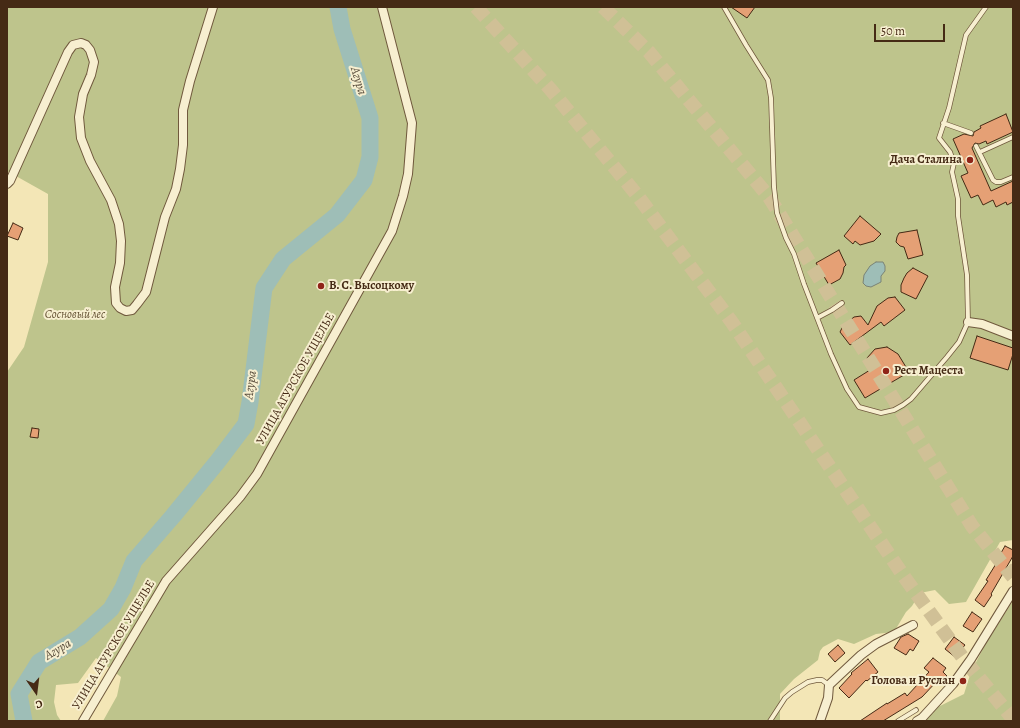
<!DOCTYPE html>
<html>
<head>
<meta charset="utf-8">
<style>
  body { margin:0 }
  #map { position:relative; width:1020px; height:728px; overflow:hidden; background:#f3e6b6; font-family:Alegreya,serif }
  canvas { display:block }
  .frame { position:absolute; inset:0; border:8px solid #452a15; pointer-events:none }
  .north { position:absolute; left:16px; top:672px; width:40px; height:40px; -webkit-text-stroke:3px #f7efd0; paint-order:stroke; rotate:166deg; font-size:11px; font-weight:700; line-height:16px; text-align:center; color:#452a15 }
  .north::after { content:''; display:block; margin:auto; width:14px; height:18px; background:#452a15; clip-path:polygon(50% 0,100% 100%,50% 72%,0 100%) }
  .scale { position:absolute; left:874px; top:24px; width:71px; height:18px; box-sizing:border-box; border:2px solid #452a15; border-top:0; padding-left:5px; font-size:12px; line-height:14px; white-space:nowrap; color:#452a15; -webkit-text-stroke:3px #f7efd0; paint-order:stroke }
</style>
</head>
<body>
<div id="map">
<canvas width="1020" height="728"></canvas>
<div class="frame"></div>
<div class="north">С</div>
<div class="scale">50 m</div>
</div>
<script>
const ctx = document.querySelector('canvas').getContext('2d');
ctx.lineJoin = 'round';
function fillPath(path, color) {
  ctx.fillStyle = color;
  ctx.fill(path, 'evenodd');
}
function shape(rows) {
  const path = new Path2D();
  for (const r of rows) {
    path.moveTo(r[0], r[1]);
    for (let i = 2; i < r.length; i += 2) path.lineTo(r[i], r[i + 1]);
  }
  return path;
}
function strokePath(path, color, width, dash) {
  ctx.strokeStyle = color;
  ctx.lineWidth = width;
  ctx.lineCap = dash ? 'butt' : 'round';
  ctx.setLineDash(dash || []);
  ctx.stroke(path);
}
function drawText(font, color, halo, rows, align = 'center') {
  ctx.font = font + ' Alegreya,serif';
  ctx.lineWidth = 4;
  ctx.setLineDash([]);
  ctx.textBaseline = 'middle';
  ctx.strokeStyle = halo;
  ctx.fillStyle = color;
  for (const [text, x, y, turn = 0] of rows) {
    ctx.save();
    ctx.translate(x, y);
    ctx.rotate((+turn || 0) * Math.PI / 180);
    ctx.textAlign = isNaN(turn) ? turn : align;
    if (halo) ctx.strokeText(text, 0, 0);
    ctx.fillText(text, 0, 0);
    ctx.restore();
  }
}
fillPath(shape([
  [7,7,1013,7,1013,540,1000,542,966,602,949,604,935,590,920,593,912,606,906,612,894,632,876,634,854,644,838,639,823,647,820,651,818,660,794,679,780,694,780,721,103,721,117,696,121,677,96,658,78,683,56,685,54,702,57,715,61,721,7,721,7,372,24,347,48,262,48,194,7,171],
  [1013,601,1013,721,910,721,964,694,971,672,986,643]
]), '#bec48c');
const water = shape([
  [876,262,883,262,885,266,885,271,881,276,881,282,871,287,866,286,863,283,864,275,870,266,876,262]
]);
fillPath(water, '#9ebeb7');
strokePath(water, '#7a8376', 1);
strokePath(shape([
  [24,721,19,694,39,662,80,637,111,609,123,588,134,561,173,516,218,461,246,424,250,402,264,288,283,259,337,215,364,180,370,157,370,118,342,29,338,7]
]), '#9ebeb7', 17);
const building = shape([
  [731,7,755,7,747,18,731,7],
  [1006,114,1013,132,987,144,986,141,979,144,975,143,972,148,991,191,1013,181,1013,202,1007,205,1006,202,996,207,993,200,983,205,978,195,971,198,961,176,968,173,953,139,964,134,973,136,974,132,981,128,980,126,1006,114],
  [860,216,881,234,874,241,860,245,855,241,853,244,844,236,860,216],
  [13,223,23,228,18,240,7,236,13,223],
  [917,230,923,255,908,259,904,247,900,246,896,242,897,237,899,233,917,230],
  [839,250,846,265,844,267,843,273,840,279,829,285,816,263,839,250],
  [913,268,928,276,916,299,901,292,901,285,904,278,907,273,913,268],
  [895,297,905,310,884,326,881,322,850,345,840,332,843,326,854,317,861,316,868,325,877,306,888,298,895,297],
  [977,336,1013,348,1013,354,1008,370,970,358,977,336],
  [887,347,898,354,909,372,865,398,854,380,870,370,867,358,875,349,887,347],
  [32,428,39,429,38,438,30,437,32,428],
  [1005,546,1013,550,1013,556,991,594,992,595,984,607,975,600,988,581,986,580,999,559,998,558,1005,546],
  [972,612,982,619,973,632,963,626,972,612],
  [908,634,919,641,913,651,910,649,906,655,894,648,901,637,908,634],
  [954,637,965,645,955,657,945,649,954,637],
  [838,645,845,653,835,662,828,654,838,645],
  [933,658,946,668,943,672,947,676,942,682,938,680,922,697,883,721,860,721,887,703,887,704,905,693,907,696,929,672,924,668,933,658],
  [868,659,878,672,867,681,866,680,849,698,839,688,852,674,851,673,868,659]
]);
fillPath(building, '#e5a075');
strokePath(building, '#452a15', 1);
strokePath(shape([
  [476,7,551,90,637,195,731,321,905,578,963,658,1013,719],
  [603,7,649,52,769,197,972,526,1013,577]
]), '#d0c096', 14, [14, 7]);
const service = shape([
  [724,7,746,45,768,80,771,98,774,187,777,213,786,238,794,254,804,284,831,354,847,389,859,407,881,413,894,410,903,405,911,399,947,357,959,342,968,322,967,275,958,216,958,199,952,172,954,163,950,152,939,138,949,108,966,35,986,7],
  [943,123,971,133],
  [976,146,993,180,996,182,1001,182,1013,177],
  [980,152,1013,137],
  [817,318,832,310,842,303],
  [770,721,785,698,792,692,808,682,817,680,822,680,829,685],
  [898,721,916,710]
]);
const minor = shape([
  [7,184,10,181,68,52,73,45,81,43,86,45,90,50,94,62,91,75,83,94,79,117,81,138,90,161,111,200,119,224,121,241,120,263,115,287,116,303,120,308,126,311,132,310,137,304,146,292,165,217,176,189,180,169,183,145,183,110,190,81,213,7],
  [968,322,982,324,1013,336],
  [83,721,166,581,240,497,257,474,392,231,403,196,408,174,412,123,382,7],
  [820,721,828,698,829,685,861,655,876,644,913,625],
  [917,721,922,718,953,684,971,659,1013,591]
]);
strokePath(service, '#70593d', 5.5);
strokePath(minor, '#70593d', 10);
strokePath(service, '#f7efd0', 4);
strokePath(minor, '#f7efd0', 8);
for (const [x, y, r, color] of [
  [970,160,4,"#8f2418"],
  [321,286,4,"#8f2418"],
  [886,371,4,"#8f2418"],
  [963,681,4,"#8f2418"]
]) {
  const dot = new Path2D();
  dot.arc(x, y, r, 0, 2 * Math.PI);
  ctx.fillStyle = color;
  ctx.fill(dot);
  strokePath(dot, '#f7efd0', 1.5);
}
drawText('bold 12px', '#452a15', '#f7efd0', [
  ["Дача Сталина",962,160],
  ["В. С. Высоцкому",329,286,"left"],
  ["Рест Мацеста",894,371,"left"],
  ["Голова и Руслан",955,681]
], 'right');
drawText('italic 12px', '#635033', '#f7efd0', [
  ["Сосновый лес",75,315]
]);
drawText('12px', '#452a15', '#f7efd0', [
  ["УЛИЦА АГУРСКОЕ УЩЕЛЬЕ",296,379,-61],
  ["УЛИЦА АГУРСКОЕ УЩЕЛЬЕ",114,645,-59]
]);
drawText('italic 13px', '#5b4f3e', '#f7efd0', [
  ["Агура",358,81,73],
  ["Агура",251,385,-82],
  ["Агура",58,650,-31]
]);
</script>
</body>
</html>
